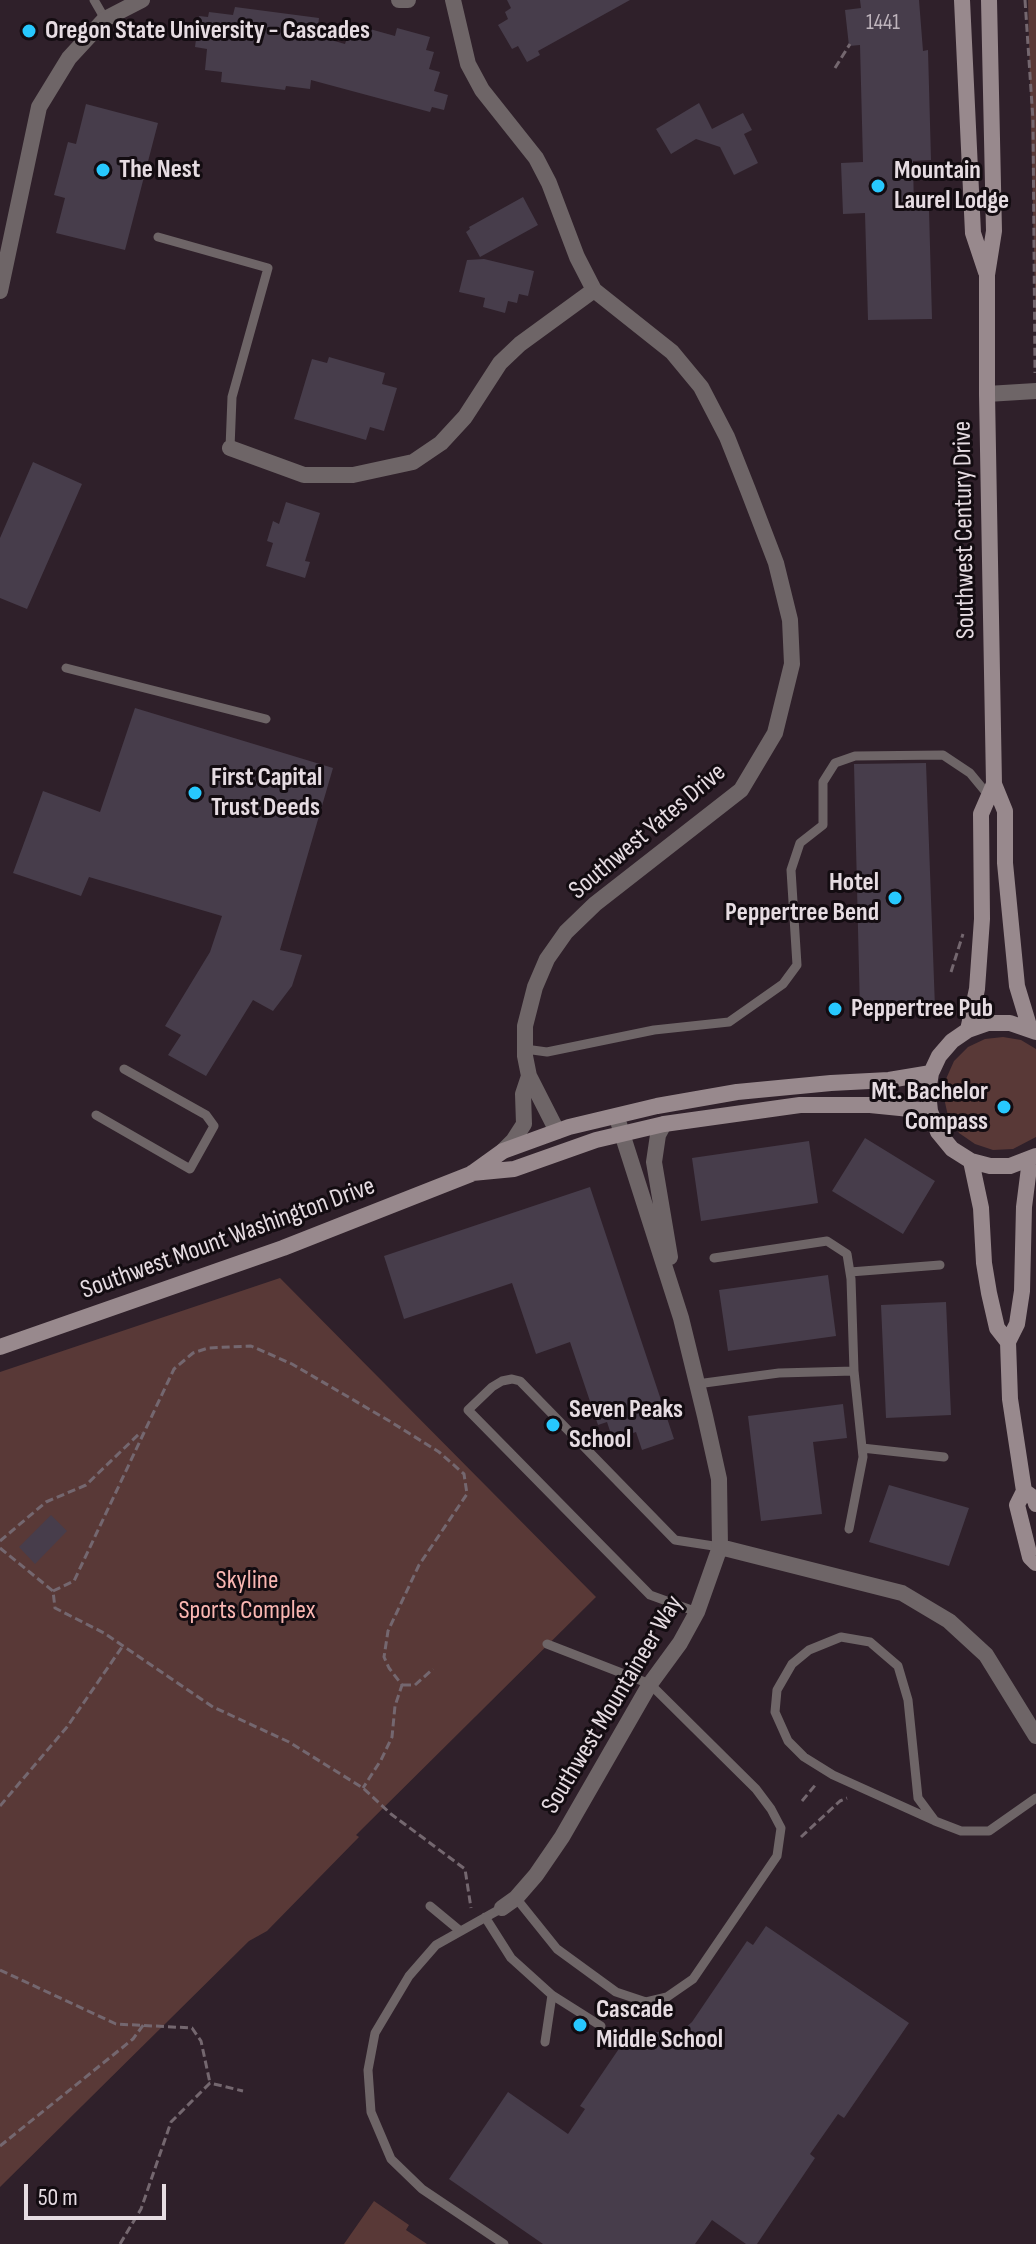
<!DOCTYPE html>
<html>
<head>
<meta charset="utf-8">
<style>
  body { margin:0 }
  #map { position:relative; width:1036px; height:2244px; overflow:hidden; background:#2f202a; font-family:"Sofia Sans Condensed",sans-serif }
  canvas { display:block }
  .scale { position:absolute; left:24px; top:2184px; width:142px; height:36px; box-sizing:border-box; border:4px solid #e6dce2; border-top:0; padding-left:10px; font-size:24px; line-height:28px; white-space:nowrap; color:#e6dce2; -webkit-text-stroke:6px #130c11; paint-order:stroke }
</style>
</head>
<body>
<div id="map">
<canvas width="1036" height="2244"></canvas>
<div class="scale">50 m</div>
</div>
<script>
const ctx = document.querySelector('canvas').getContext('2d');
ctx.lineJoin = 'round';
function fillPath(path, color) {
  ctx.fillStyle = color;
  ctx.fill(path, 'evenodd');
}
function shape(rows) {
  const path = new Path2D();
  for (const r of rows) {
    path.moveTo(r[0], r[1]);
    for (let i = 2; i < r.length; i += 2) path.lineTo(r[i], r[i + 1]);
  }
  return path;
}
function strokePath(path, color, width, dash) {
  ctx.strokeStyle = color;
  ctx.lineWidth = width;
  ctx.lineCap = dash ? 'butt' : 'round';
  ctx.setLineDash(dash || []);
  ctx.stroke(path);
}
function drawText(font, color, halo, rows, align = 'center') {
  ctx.font = font + ' "Sofia Sans Condensed",sans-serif';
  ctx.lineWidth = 6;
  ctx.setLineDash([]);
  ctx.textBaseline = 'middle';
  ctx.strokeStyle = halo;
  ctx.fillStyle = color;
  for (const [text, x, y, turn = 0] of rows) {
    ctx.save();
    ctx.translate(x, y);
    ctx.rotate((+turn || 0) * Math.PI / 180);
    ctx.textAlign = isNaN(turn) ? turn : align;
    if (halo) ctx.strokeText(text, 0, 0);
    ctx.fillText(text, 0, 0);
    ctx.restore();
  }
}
fillPath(shape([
  [1028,0,1036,0,1036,333],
  [1003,1037,1021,1040,1036,1049,1036,1137,1013,1149,993,1150,975,1144,959,1133,948,1116,944,1098,946,1079,954,1061,968,1047,985,1039],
  [280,1278,596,1597,356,1835,359,1837,267,1931,249,1941,0,2187,0,1372],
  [374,2201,409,2225,406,2230,427,2244,344,2244]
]), '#593937');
fillPath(shape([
  [507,0,630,0,538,51,540,55,527,62,518,46,512,49,498,25,508,19,505,12,511,8],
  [860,0,919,0,923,51,928,50,931,160,913,161,914,210,929,210,932,319,868,320,865,213,843,214,841,163,863,162,860,45,849,46,845,10,861,8],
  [235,7,319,18,317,36,345,44,350,28,358,30,359,26,395,36,397,28,430,37,426,50,434,52,429,69,440,72,434,91,448,95,444,110,432,107,430,112,311,80,310,89,286,86,285,90,221,82,222,72,205,70,207,49,195,47,199,16,208,17,209,12,233,15],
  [699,103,712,129,743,113,752,130,744,134,758,163,734,175,720,147,696,139,671,154,656,129],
  [86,104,158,123,125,250,56,233,65,198,54,195,68,142,76,144],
  [523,197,538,225,480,257,466,232,470,229,469,227],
  [484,259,534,271,528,296,519,294,517,303,508,301,505,313,483,307,485,298,459,292,467,260],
  [329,357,385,373,382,384,397,388,384,431,370,427,366,440,294,419,312,359,327,363],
  [33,462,82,484,27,609,0,598,0,538],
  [286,502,320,513,305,561,310,562,305,578,266,566,273,543,267,541,273,521,279,524],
  [135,708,333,768,280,950,302,955,292,986,273,1011,253,1000,206,1076,168,1055,181,1035,165,1026,210,952,222,916,89,877,81,896,13,873,43,791,100,812],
  [926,763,935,1008,860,1011,854,764],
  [865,1138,935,1181,903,1234,832,1191],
  [809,1141,818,1203,701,1221,692,1158],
  [590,1187,674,1439,642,1450,636,1432,613,1440,607,1422,598,1425,570,1342,536,1354,512,1283,404,1319,384,1256],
  [828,1275,836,1336,728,1351,719,1290],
  [946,1302,951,1415,886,1418,881,1305],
  [843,1404,847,1438,813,1442,822,1514,761,1521,748,1416],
  [889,1485,969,1508,949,1566,869,1542],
  [51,1515,67,1531,35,1564,19,1547],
  [766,1926,909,2023,844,2118,838,2114,810,2154,815,2158,757,2244,746,2244,712,2220,695,2244,543,2244,449,2179,508,2092,568,2134,585,2109,580,2106,631,2031,644,2040,650,2031,672,2034,684,2029,692,2022,747,1941,753,1945]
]), '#473d4b');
strokePath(shape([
  [1025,0,1033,120,1035,373],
  [835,68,850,44],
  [951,972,963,934],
  [0,1541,46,1502,86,1485,141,1432],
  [0,1548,53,1591,55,1608,104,1633,213,1707,289,1742,363,1788,391,1814,465,1869,471,1908],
  [53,1591,74,1581,174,1369,193,1353,208,1348,251,1346,292,1364,391,1422,439,1452,464,1474,467,1494,419,1565,388,1631,384,1657,389,1668,402,1685,395,1706,392,1737,381,1760,363,1788],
  [403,1685,415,1685,433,1669],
  [802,1801,817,1783],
  [0,1806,67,1727,122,1647],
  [801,1837,840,1801,847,1798],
  [0,1970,116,2024,192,2028,201,2041,210,2083],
  [0,2146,133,2039,144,2024],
  [120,2244,141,2209,171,2122,210,2083,243,2091]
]), '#74676f', 3, [8, 4]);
strokePath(shape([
  [94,0,105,19],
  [158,237,268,268,232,397,230,448],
  [66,668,266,719],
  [525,1049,547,1052,654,1030,729,1022,783,984,797,965,791,870,800,843,823,825,823,782,835,763,855,756,943,755,970,773,989,796],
  [96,1115,190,1169,214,1126,206,1115,124,1069],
  [850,1272,940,1265],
  [697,1384,779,1373,854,1371,851,1279,847,1254,827,1241,714,1258],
  [862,1448,944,1457],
  [849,1529,863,1457,854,1371],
  [697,1612,650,1595,468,1410,492,1387,502,1381,512,1379,520,1381,675,1540,720,1547],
  [935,1821,918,1798,908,1700,898,1666,870,1642,841,1637,809,1650,792,1664,777,1690,775,1712,788,1741,804,1757,833,1775,935,1821,961,1831,989,1831,1036,1798],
  [516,1898,557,1949,616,1992,646,2002,667,1997,693,1979,777,1856,781,1828,771,1809,756,1789,650,1684,547,1644],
  [430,1906,459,1930],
  [502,1908,436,1945,409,1976,375,2033,368,2070,371,2112,391,2159,422,2189,504,2244],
  [485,1917,511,1958,552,1995,601,2026],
  [545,2042,552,1995]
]), '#6e6567', 9);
strokePath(shape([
  [399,0,408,0],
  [453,0,468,64,482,90,536,158,549,183,577,257,594,290,672,352,701,387,727,437,748,490,776,563,790,620,792,664,775,733,741,790,595,904,566,932,547,959,535,987,525,1026,525,1056,529,1076,557,1131],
  [0,291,39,107,69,58,105,19,142,0],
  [987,394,1036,391],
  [230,448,304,475,353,475,413,462,441,443,465,417,500,363,520,344,594,290],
  [664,1124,658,1135,654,1162,670,1257],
  [503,1151,513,1141,524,1124,523,1094,529,1076],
  [720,1547,902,1593,949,1621,986,1655,1036,1736],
  [502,1908,516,1898,536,1875,562,1837,650,1684,680,1643,697,1612,720,1547,719,1479,705,1416,681,1318,618,1121]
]), '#6e6567', 16);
strokePath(shape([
  [962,0,973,233,986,272],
  [989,0,994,231,987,275,987,394,994,784,1005,811,1005,863,1017,986,1030,1029],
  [968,1030,977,989,982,919,981,814,994,784],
  [1036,1032,1010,1023,988,1023,968,1030,952,1041,939,1056,931,1073,928,1092,930,1111,938,1132,952,1149,971,1161,990,1166,1010,1166,1036,1156],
  [1030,1160,1024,1207,1022,1291,1017,1324,1008,1342,1010,1399,1024,1491,1017,1505,1030,1557,1036,1563],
  [971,1161,981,1208,984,1263,989,1293,997,1328,1008,1342],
  [472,1173,514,1169,596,1140,664,1124,800,1105,870,1105,930,1111],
  [0,1347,283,1248,471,1174,503,1151,569,1127,657,1106,737,1092,831,1083,889,1080,931,1073],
  [1024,1491,1035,1499,1036,1504]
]), '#98898d', 16);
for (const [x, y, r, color] of [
  [29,31,8,"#27c8fe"],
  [103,170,8,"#27c8fe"],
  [878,186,8,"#27c8fe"],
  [195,793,8,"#27c8fe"],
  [895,898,8,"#27c8fe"],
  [835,1009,8,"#27c8fe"],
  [1004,1107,8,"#27c8fe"],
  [553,1425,8,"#27c8fe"],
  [580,2025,8,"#27c8fe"]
]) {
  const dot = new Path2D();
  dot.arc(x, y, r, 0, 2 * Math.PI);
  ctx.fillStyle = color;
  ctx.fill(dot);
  strokePath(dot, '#130c11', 3);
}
drawText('22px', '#beb4bc', null, [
  ["1441",883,23]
]);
drawText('bold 26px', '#e6dce2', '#130c11', [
  ["Oregon State University - Cascades",45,31],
  ["The Nest",119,170],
  ["Mountain",894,171],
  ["Laurel Lodge",894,201],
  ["First Capital",211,778],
  ["Trust Deeds",211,808],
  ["Hotel",879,883,"right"],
  ["Peppertree Bend",879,913,"right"],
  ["Peppertree Pub",851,1009],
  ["Mt. Bachelor",988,1092,"right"],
  ["Compass",988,1122,"right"],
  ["Seven Peaks",569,1410],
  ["School",569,1440],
  ["Cascade",596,2010],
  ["Middle School",596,2040]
], 'left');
drawText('26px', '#e6dce2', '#130c11', [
  ["Southwest Century Drive",965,530,-91],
  ["Southwest Yates Drive",648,832,-40],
  ["Southwest Mount Washington Drive",228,1239,-20],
  ["Southwest Mountaineer Way",613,1705,-59]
]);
drawText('26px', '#fab6b2', '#130c11', [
  ["Skyline",247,1581],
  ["Sports Complex",247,1611]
]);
</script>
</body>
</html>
